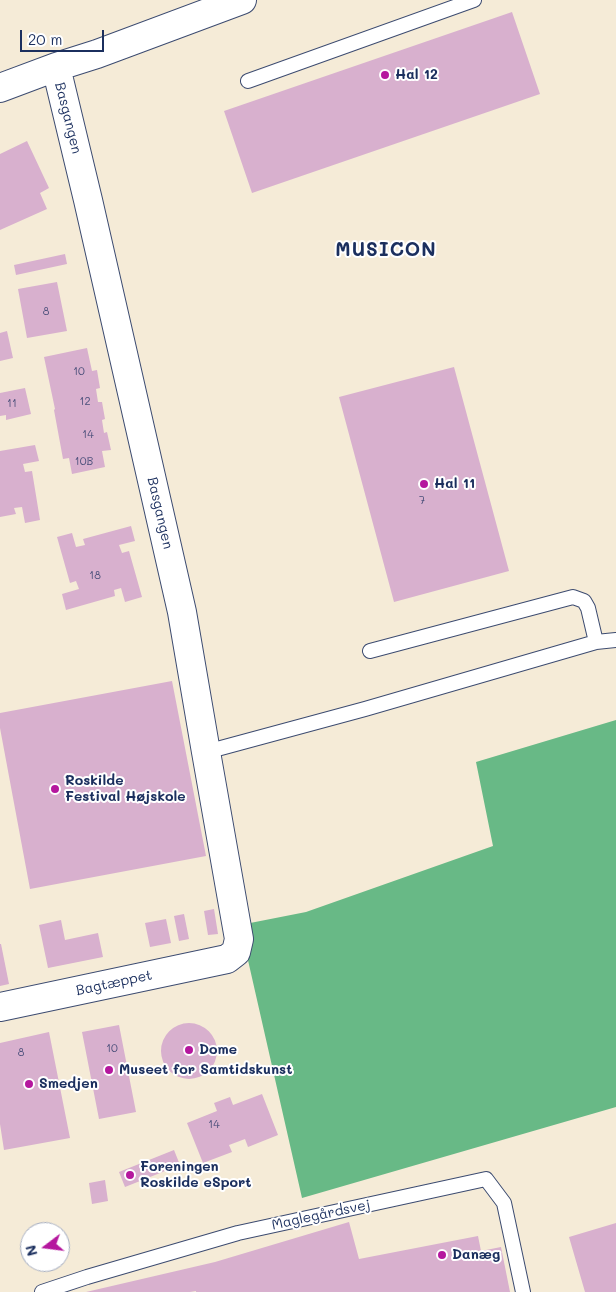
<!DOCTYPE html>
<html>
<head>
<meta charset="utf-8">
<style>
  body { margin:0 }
  #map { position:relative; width:616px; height:1292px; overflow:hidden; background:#f5ebd7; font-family:Mali,sans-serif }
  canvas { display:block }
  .north { position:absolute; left:20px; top:1222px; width:50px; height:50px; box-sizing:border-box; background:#fff; border:1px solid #a4acbf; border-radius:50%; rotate:255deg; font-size:14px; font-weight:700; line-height:20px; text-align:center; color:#1b2f5e }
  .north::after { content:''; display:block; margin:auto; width:18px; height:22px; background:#b5179e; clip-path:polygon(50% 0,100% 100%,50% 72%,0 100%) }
  .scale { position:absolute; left:20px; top:30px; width:84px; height:22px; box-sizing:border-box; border:2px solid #1b2f5e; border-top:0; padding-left:6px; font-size:15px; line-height:18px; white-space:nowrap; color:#1b2f5e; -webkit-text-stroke:4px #fff; paint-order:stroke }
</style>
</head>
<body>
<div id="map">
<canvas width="616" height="1292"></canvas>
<div class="north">N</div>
<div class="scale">20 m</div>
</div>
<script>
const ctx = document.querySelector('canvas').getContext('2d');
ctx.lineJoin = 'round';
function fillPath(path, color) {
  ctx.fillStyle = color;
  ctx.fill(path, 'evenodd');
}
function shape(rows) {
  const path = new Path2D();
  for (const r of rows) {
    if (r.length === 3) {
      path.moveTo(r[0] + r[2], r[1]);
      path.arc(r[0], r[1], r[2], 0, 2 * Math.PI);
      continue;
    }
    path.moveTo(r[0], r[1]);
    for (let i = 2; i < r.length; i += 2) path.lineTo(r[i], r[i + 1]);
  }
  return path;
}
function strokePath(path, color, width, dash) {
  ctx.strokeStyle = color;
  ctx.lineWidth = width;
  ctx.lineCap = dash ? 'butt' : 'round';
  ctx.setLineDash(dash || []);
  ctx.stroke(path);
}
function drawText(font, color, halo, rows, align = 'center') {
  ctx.font = font + ' Mali,sans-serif';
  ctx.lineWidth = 4;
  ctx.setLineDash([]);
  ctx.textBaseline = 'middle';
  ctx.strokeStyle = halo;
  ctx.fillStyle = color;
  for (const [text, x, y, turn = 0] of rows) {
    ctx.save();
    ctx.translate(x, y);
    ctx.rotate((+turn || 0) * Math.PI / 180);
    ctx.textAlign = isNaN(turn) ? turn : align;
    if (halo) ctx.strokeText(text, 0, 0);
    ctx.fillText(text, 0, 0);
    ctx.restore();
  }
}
fillPath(shape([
  [616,720,616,1107,302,1198,240,925,306,912,493,846,476,762]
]), '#68b986');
fillPath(shape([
  [512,12,540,94,252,193,224,111],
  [27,141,49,188,40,193,47,209,0,230,0,154],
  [65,254,67,264,16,275,14,265],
  [57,282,67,331,27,338,18,289],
  [7,331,13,358,0,361,0,333],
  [87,348,92,371,97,370,100,388,96,389,98,402,102,402,105,419,102,420,104,433,107,432,111,450,102,451,105,467,72,474,69,458,63,459,54,410,55,409,44,357],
  [454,367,509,571,394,602,339,397],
  [25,388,31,414,6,420,6,415,0,416,0,393],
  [35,445,39,461,23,464,25,472,32,471,40,520,25,523,22,507,14,508,16,514,0,517,0,451],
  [131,526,135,541,119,545,122,553,129,551,142,597,125,602,121,588,114,590,115,596,66,610,62,594,79,589,76,581,70,583,57,537,72,533,76,547,85,545,83,539],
  [172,681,206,856,30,889,0,728,0,713],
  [214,909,218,934,208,935,204,911],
  [184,914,189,939,179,941,174,916],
  [166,919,171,943,150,947,145,923],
  [61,920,65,940,98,933,103,957,48,968,39,925],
  [0,944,1,944,9,984,0,986],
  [189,1051,28],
  [119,1025,136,1112,99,1119,82,1032],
  [49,1032,70,1138,4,1150,0,1124,0,1043],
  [262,1094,278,1135,248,1147,245,1139,229,1145,232,1152,203,1163,187,1123,217,1111,214,1103,230,1097,233,1105],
  [174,1150,180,1165,125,1187,119,1172],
  [105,1180,108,1201,92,1204,89,1183],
  [349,1222,359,1259,478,1236,481,1251,501,1247,510,1292,196,1292,196,1291,190,1292,86,1292,215,1262],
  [616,1223,616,1292,585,1292,569,1237]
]), '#d8b0ce');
const lane = shape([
  [248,81,474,0],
  [370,651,573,597,584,601,588,608,596,642],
  [206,752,365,709,596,642,616,640],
  [42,1292,87,1277,238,1233,486,1179,504,1203,523,1292]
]);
const street = shape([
  [0,88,56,67,97,54,242,0],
  [0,1007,227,959,236,952,239,939,206,752,182,612,88,200,56,67]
]);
strokePath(lane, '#3c4b70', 16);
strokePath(street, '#3c4b70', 30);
strokePath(lane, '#fff', 14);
strokePath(street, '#fff', 28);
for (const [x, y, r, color] of [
  [385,75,5,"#b5179e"],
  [424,484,5,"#b5179e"],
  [55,789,5,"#b5179e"],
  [189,1050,5,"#b5179e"],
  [109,1070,5,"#b5179e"],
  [29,1084,5,"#b5179e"],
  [130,1175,5,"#b5179e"],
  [442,1255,5,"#b5179e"]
]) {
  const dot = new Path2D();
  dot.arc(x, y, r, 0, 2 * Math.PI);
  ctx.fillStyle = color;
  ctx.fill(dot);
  strokePath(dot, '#fff', 2);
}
drawText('11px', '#4a4f7a', null, [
  ["8",46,312],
  ["10",79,372],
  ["12",85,402],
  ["11",12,404],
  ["14",88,435],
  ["10B",84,462],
  ["7",422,501],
  ["18",95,576],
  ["10",112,1049],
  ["8",21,1053],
  ["14",214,1125]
]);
drawText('bold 14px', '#1b2f5e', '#fff', [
  ["Hal 12",395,75],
  ["Hal 11",434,484],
  ["Roskilde",65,781],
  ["Festival Højskole",65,797],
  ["Dome",199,1050],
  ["Museet for Samtidskunst",119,1070],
  ["Smedjen",39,1084],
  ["Foreningen",140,1167],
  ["Roskilde eSport",140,1183],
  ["Danæg",452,1255]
], 'left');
drawText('14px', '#1b2f5e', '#fff', [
  ["Basgangen",68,118,76],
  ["Basgangen",160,513,77],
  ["Bagtæppet",114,983,-12],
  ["Maglegårdsvej",321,1215,-12]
]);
ctx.letterSpacing = '1px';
drawText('bold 19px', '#1b2f5e', '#fff', [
  ["MUSICON",386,250]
]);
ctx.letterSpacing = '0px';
</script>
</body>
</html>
